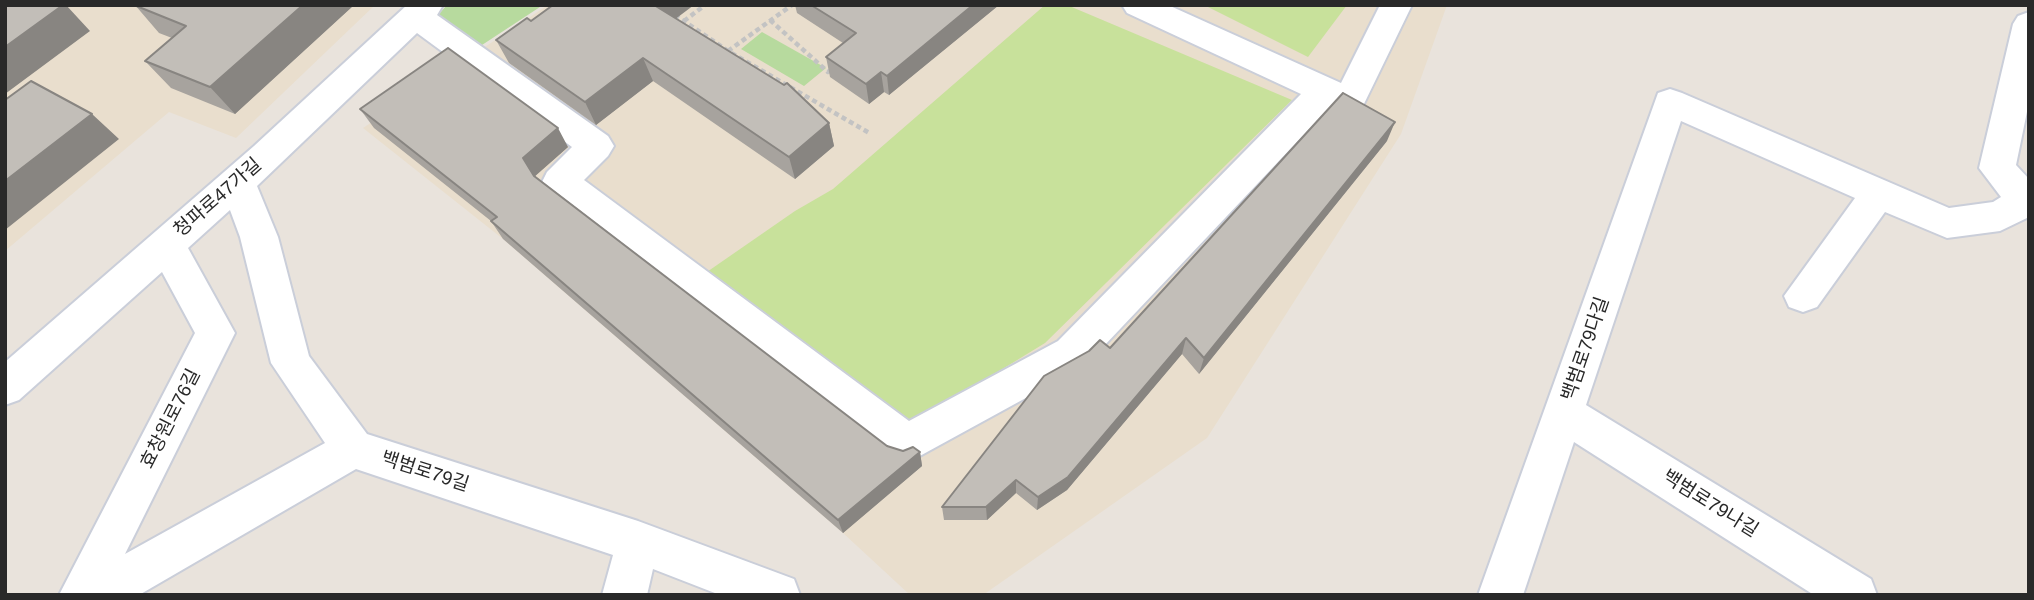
<!DOCTYPE html>
<html>
<head>
<meta charset="utf-8">
<style>
  body { margin:0 }
  #map { position:relative; width:2034px; height:600px; overflow:hidden; background:#e9e3dc; font-family:Arial,sans-serif }
  canvas { display:block }
  .frame { position:absolute; inset:0; border:7px solid #292929; pointer-events:none }
</style>
</head>
<body>
<div id="map">
<canvas width="2034" height="600"></canvas>
<div class="frame"></div>
</div>
<script>
const ctx = document.querySelector('canvas').getContext('2d');
ctx.lineJoin = 'round';
function fillPath(path, color) {
  ctx.fillStyle = color;
  ctx.fill(path, 'evenodd');
}
function shape(rows) {
  const path = new Path2D();
  for (const r of rows) {
    path.moveTo(r[0], r[1]);
    for (let i = 2; i < r.length; i += 2) path.lineTo(r[i], r[i + 1]);
  }
  return path;
}
function strokePath(path, color, width, dash) {
  ctx.strokeStyle = color;
  ctx.lineWidth = width;
  ctx.lineCap = dash ? 'butt' : 'round';
  ctx.setLineDash(dash || []);
  ctx.stroke(path);
}
function drawText(font, color, halo, rows, align = 'center') {
  ctx.font = font + ' Arial,"Noto Sans KR",sans-serif';
  ctx.lineWidth = 5;
  ctx.setLineDash([]);
  ctx.textBaseline = 'middle';
  ctx.strokeStyle = halo;
  ctx.fillStyle = color;
  for (const [text, x, y, turn = 0] of rows) {
    ctx.save();
    ctx.translate(x, y);
    ctx.rotate((+turn || 0) * Math.PI / 180);
    ctx.textAlign = isNaN(turn) ? turn : align;
    if (halo) ctx.strokeText(text, 0, 0);
    ctx.fillText(text, 0, 0);
    ctx.restore();
  }
}
fillPath(shape([
  [5,5,375,5,236,138,169,112,5,251],
  [548,5,1447,5,1401,134,1207,438,983,595,910,595,843,533,503,239,363,128]
]), '#e9decd');
fillPath(shape([
  [447,5,543,5,482,45,438,15],
  [762,32,826,68,804,86,741,49]
]), '#b7da9e');
fillPath(shape([
  [1045,5,1067,5,1292,100,1045,343,911,425,704,274,795,211,833,189],
  [1204,5,1347,5,1308,57]
]), '#c8e19b');
const minor = shape([
  [407,5,443,5,437,15,608,136,614,146,608,156,584,180,909,421,1058,341,1301,94,1127,13,1122,5,1168,5,1341,83,1380,5,1412,5,1361,110,1349,114,1330,107,1086,365,907,463,892,458,547,192,542,182,547,172,572,147,417,33,257,186,278,237,309,356,367,434,638,521,794,579,800,595,720,595,653,569,647,595,602,595,613,555,356,469,139,595,59,595,195,333,162,272,19,400,5,405,5,362,254,146,407,5],
  [230,210,240,237,271,363,325,443,125,554,235,333,188,248,230,210],
  [2029,12,2029,102,2016,165,2029,179,2029,217,2000,231,1947,238,1885,212,1817,307,1803,312,1789,307,1784,296,1855,198,1681,121,1586,405,1871,579,1877,595,1814,595,1574,442,1523,595,1478,595,1658,93,1670,89,1682,93,1949,208,1993,202,2001,197,1979,168,2013,24,2018,16,2029,12]
]);
strokePath(minor, '#caced9', 4);
strokePath(shape([
  [675,15,728,51,871,134],
  [770,20,828,72,833,68],
  [684,21,705,5],
  [728,51,792,5]
]), '#c3c3c3', 4.5, [5, 3.5]);
fillPath(minor, '#fff');
fillPath(shape([
  [135,5,354,5,235,114,171,88,145,61,172,38,159,33],
  [795,5,999,5,889,95,884,92,869,104,830,77,826,57,843,43,797,13],
  [675,19,829,123,834,146,795,179,653,81,596,125,509,63,496,40,531,21],
  [360,109,568,147,535,176,887,446,903,451,920,452,922,466,843,533,503,239,491,221,374,128],
  [1387,141,1199,374,1182,354,1067,490,1037,510,1016,493,987,520,944,520,942,507,1089,351,1110,348]
]), '#a7a39e');
fillPath(shape([
  [63,5,66,5,90,31,5,94,5,47],
  [303,5,354,5,235,114,210,87],
  [654,5,694,5,662,29],
  [973,5,999,5,889,95,887,76],
  [643,58,653,81,596,125,585,102],
  [881,72,884,92,869,104,866,84],
  [92,114,119,139,5,230,5,181],
  [1395,122,1387,141,1199,374,1204,358],
  [829,123,834,146,795,179,789,157],
  [558,128,568,147,534,177,523,158],
  [1186,338,1182,354,1067,490,1037,510,1038,497],
  [920,452,922,466,843,533,838,520],
  [1016,480,1016,493,987,520,986,507]
]), '#888581');
const building = shape([
  [5,5,63,5,5,47,5,5],
  [134,5,303,5,210,87,145,61,186,26,134,5],
  [553,5,654,5,784,85,787,83,829,123,789,157,643,58,585,102,496,40,527,18,531,21,553,5],
  [811,5,973,5,887,76,881,72,866,84,826,57,856,33,811,5],
  [448,48,558,128,523,158,534,176,887,446,903,451,913,447,920,452,838,520,491,221,497,217,360,109,448,48],
  [31,81,92,114,5,181,5,100,31,81],
  [1343,93,1395,122,1204,358,1186,338,1068,477,1038,497,1016,480,986,507,942,507,1044,376,1089,351,1100,340,1110,348,1343,93]
]);
fillPath(building, '#c2beb8');
strokePath(building, '#888581', 2);
drawText('19px', '#292929', '#fff', [
  ["청파로47가길",218,198,-41],
  ["백범로79다길",1586,349,-71],
  ["효창원로76길",171,419,-63],
  ["백범로79길",425,472,18],
  ["백범로79나길",1710,504,32]
]);
</script>
</body>
</html>
